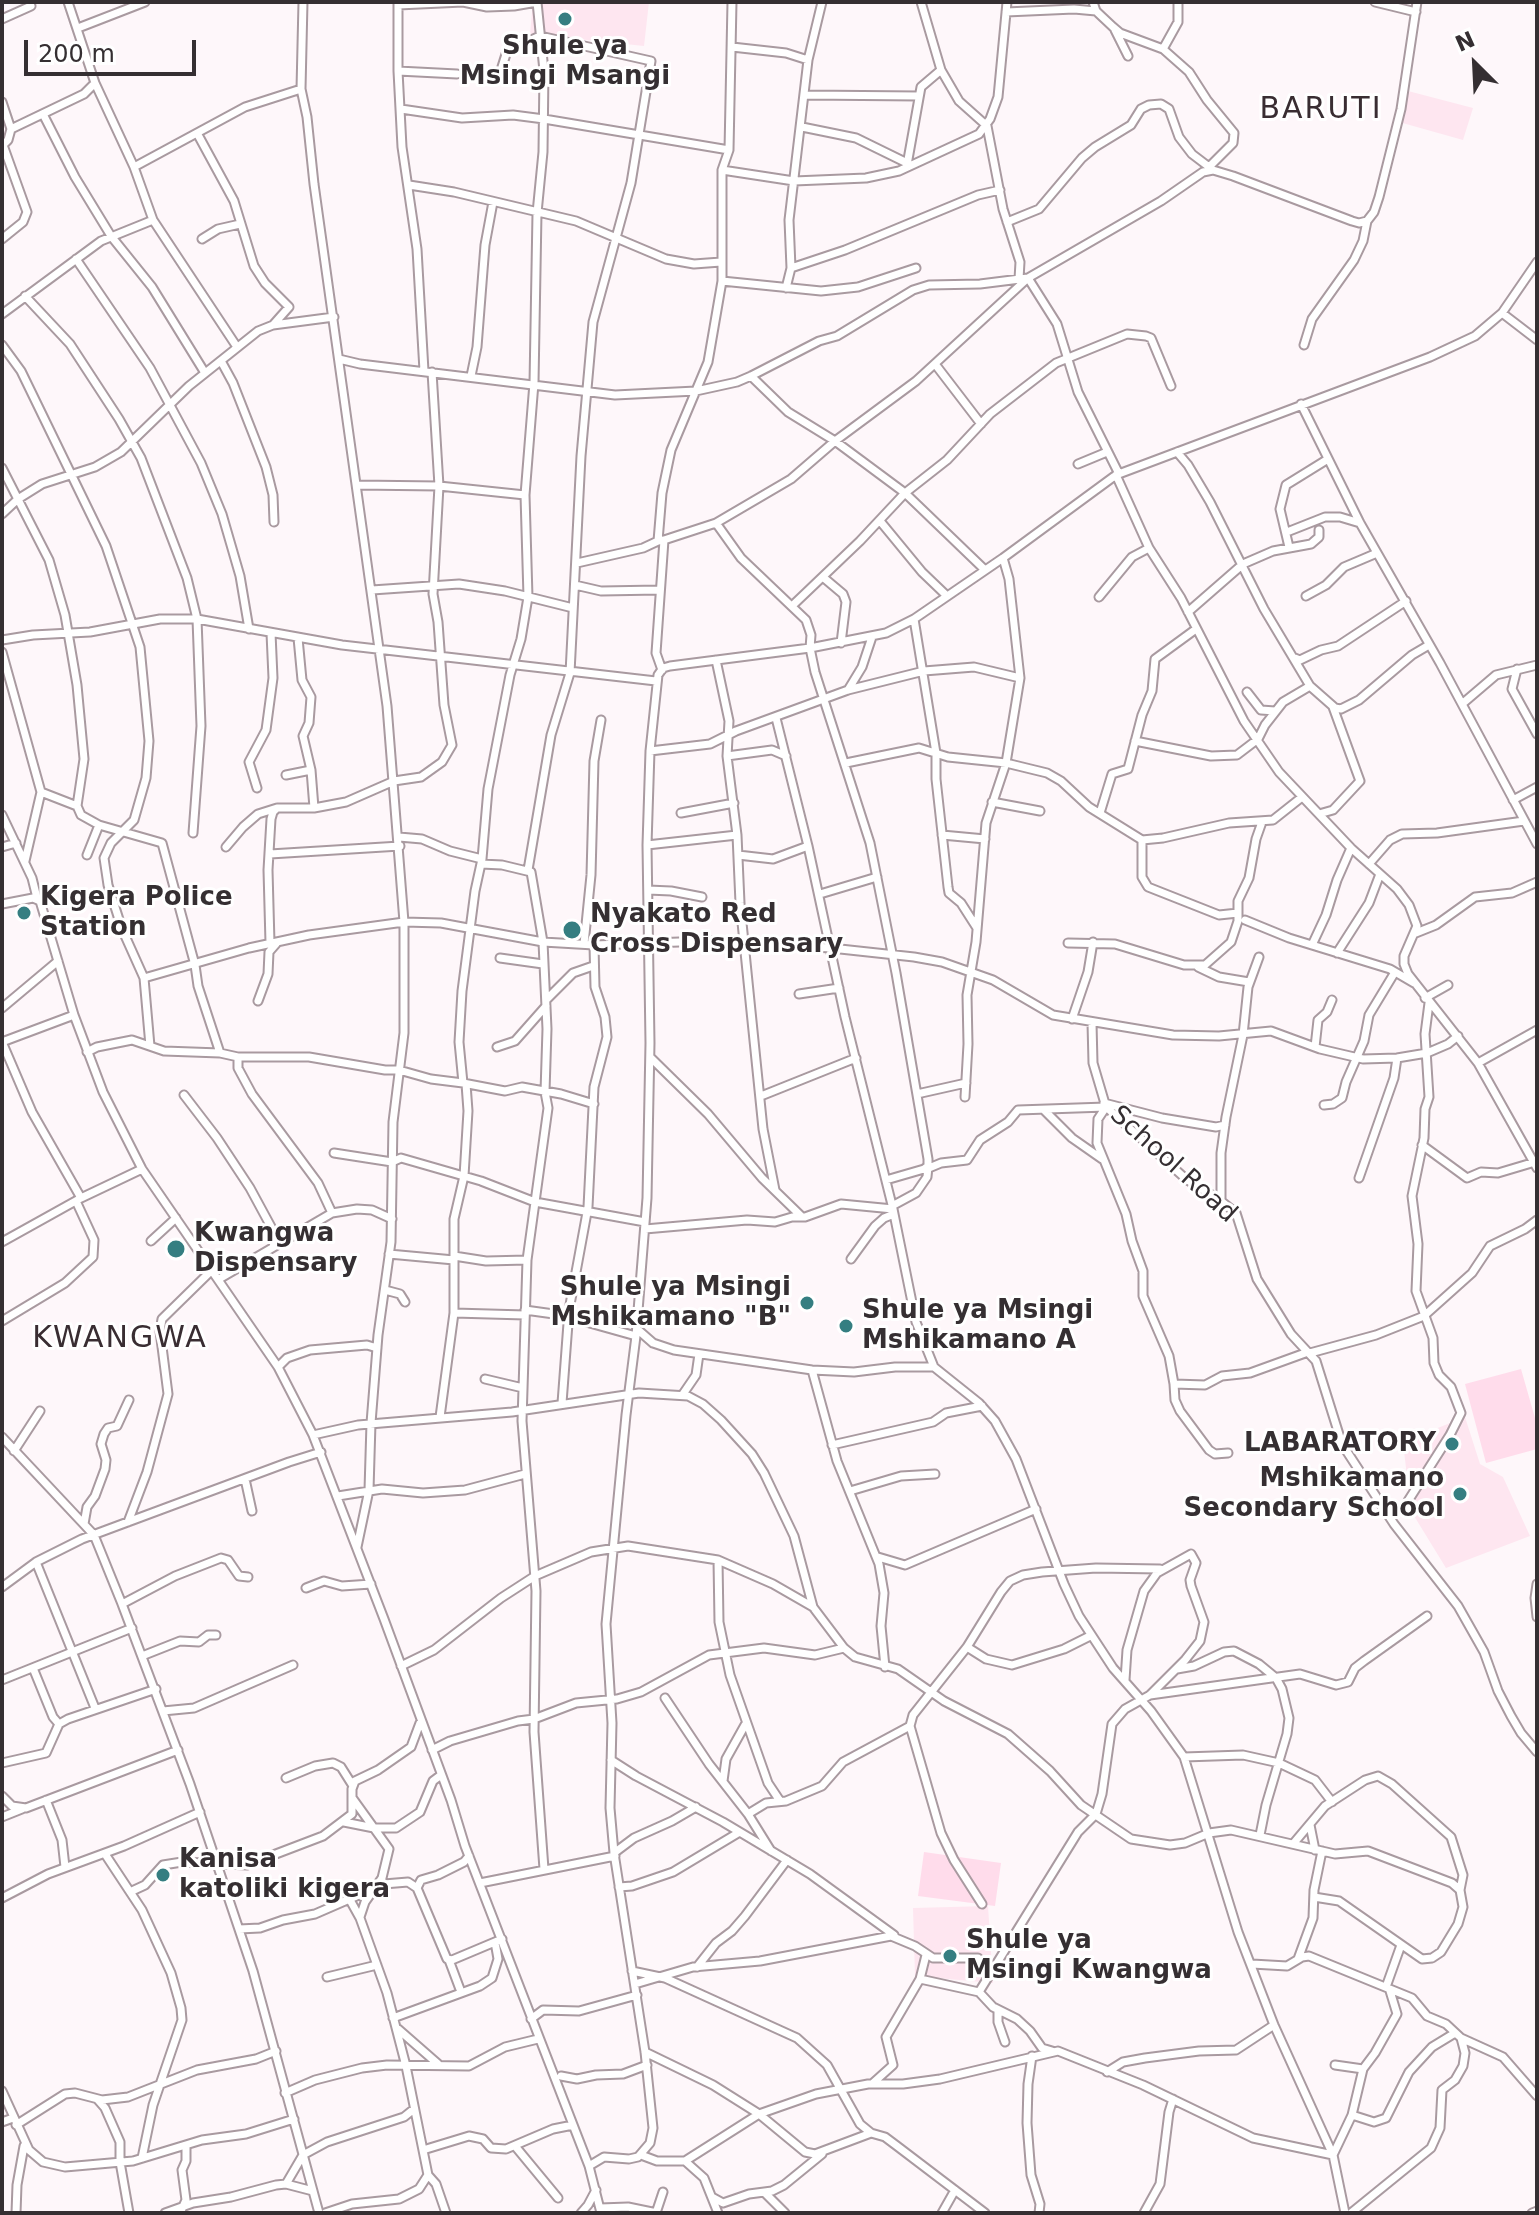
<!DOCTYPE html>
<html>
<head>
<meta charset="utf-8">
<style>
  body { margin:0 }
  #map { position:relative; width:1539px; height:2215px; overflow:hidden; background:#fef7fa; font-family:"DejaVu Sans",sans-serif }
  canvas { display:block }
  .frame { position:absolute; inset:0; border:4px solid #352f32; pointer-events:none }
  .north { position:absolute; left:1435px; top:24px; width:80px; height:80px; -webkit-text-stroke:6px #fff; paint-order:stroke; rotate:336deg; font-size:22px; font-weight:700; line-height:32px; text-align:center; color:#352f32 }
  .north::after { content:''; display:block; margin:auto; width:28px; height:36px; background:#352f32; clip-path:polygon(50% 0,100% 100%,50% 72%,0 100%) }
  .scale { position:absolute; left:24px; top:40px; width:172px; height:36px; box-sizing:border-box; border:4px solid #352f32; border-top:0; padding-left:10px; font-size:24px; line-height:28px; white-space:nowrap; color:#352f32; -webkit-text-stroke:6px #fff; paint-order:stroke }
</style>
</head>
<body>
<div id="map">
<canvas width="1539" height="2215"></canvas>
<div class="frame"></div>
<div class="north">N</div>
<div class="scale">200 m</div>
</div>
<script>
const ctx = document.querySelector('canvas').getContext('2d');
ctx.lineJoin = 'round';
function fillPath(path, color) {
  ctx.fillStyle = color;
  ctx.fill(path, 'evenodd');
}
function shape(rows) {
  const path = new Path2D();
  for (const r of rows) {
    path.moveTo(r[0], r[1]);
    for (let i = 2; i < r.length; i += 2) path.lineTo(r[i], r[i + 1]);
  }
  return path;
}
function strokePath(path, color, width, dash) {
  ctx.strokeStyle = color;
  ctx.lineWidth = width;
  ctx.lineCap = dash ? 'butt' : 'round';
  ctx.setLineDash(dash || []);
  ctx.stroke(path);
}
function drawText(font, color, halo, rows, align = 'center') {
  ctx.font = font + ' "DejaVu Sans",sans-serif';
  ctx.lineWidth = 6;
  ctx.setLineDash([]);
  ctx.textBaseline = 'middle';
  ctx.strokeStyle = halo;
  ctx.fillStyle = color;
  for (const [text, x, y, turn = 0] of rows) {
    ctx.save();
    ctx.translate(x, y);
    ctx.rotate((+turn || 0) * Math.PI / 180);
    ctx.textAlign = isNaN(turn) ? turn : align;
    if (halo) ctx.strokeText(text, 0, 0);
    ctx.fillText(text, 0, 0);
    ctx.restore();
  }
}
fillPath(shape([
  [533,2,649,2,644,46,530,34],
  [1408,91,1473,108,1463,140,1399,122],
  [1465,1417,1480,1464,1503,1477,1530,1536,1446,1568,1411,1511,1403,1442],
  [988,1906,993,1983,915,1976,913,1908]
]), '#fee6f0');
fillPath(shape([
  [1521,1369,1537,1425,1537,1449,1486,1463,1465,1384],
  [924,1852,1001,1863,995,1906,918,1896]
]), '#ffdceb');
const minor = shape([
  [303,2,301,89,307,117,314,184,387,706,404,922,404,1033,393,1122,391,1242,378,1335,371,1423,369,1490,357,1547],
  [398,2,398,71,402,147,417,249,424,371],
  [537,2,544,71,543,152,537,213,534,383,525,495,528,597,521,639,510,675,488,789,482,859,475,891,462,991,459,1042,463,1083,505,1091,522,1087,561,1094,594,1104],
  [921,2,941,70,959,101,987,126,1003,209,1020,262,1019,279],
  [1093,2,1096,11,1113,27,1120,33,1163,49,1189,72,1207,100,1234,133,1233,143,1209,167],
  [1375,2,1416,12],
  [398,5,463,2,487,7,514,6,537,2],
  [1006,12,1074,9,1096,11],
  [2,19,31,6],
  [78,28,145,2],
  [1115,30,1128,56],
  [732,47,786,53,808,60],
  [1163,49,1178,22,1178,2],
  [501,70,507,51,540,36,651,61,631,183,593,322,581,456,570,673,551,735,528,870],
  [398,71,457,74],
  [95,83,134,167,153,220,237,347],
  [805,95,919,96],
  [2,102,11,129,8,140,2,146],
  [401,109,462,118,513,115,544,119,729,150],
  [43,114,75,177,111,236,152,287,205,373],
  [802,127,856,138,907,163],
  [11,129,84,94,95,83,68,2],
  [197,133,234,201,254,266,265,283,289,307,273,325],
  [907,165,921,87,941,70],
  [134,167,245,107,301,89],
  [722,170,794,181,866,178,899,171,979,134,990,119,998,97,1007,2],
  [409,185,454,192,576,221,666,259,694,264,721,262],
  [1007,222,1039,209,1082,158,1095,147,1131,125,1141,109,1149,105,1161,104,1169,109,1179,137,1192,154,1213,170],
  [2,239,23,222,27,212,3,145],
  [202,239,218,229,240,224],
  [76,259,150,368,201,463,222,514,240,576,249,629],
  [791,268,845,250,978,195,1000,190],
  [722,281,821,291,858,287,916,268],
  [786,288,791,268,789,220,808,60,822,2],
  [25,296,70,344,119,419,141,458,187,578,197,619,201,726,193,833],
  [1502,313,1537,340],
  [2,314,101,241,153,220],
  [2,345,21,371,106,546,140,647,149,741,146,778,134,820,111,843,104,858,108,885,122,929,144,978,150,1046],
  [1304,345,1312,319,1354,260,1363,241,1367,221,1374,212,1379,197,1401,109,1417,2],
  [339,359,360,364,615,395,696,391,737,382,751,376,819,341,837,336,913,290,929,285,980,284,1028,278,1057,324,1078,392,1119,474],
  [221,361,233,383,266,467,273,495,274,522],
  [935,364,981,424],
  [471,376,477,347,485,245,493,202],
  [751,376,788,412,835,441,905,493,985,570],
  [1301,404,1360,523,1440,663,1537,844],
  [1177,452,1188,465,1210,502,1264,609,1310,686,1335,708,1341,709,1359,700,1412,655,1429,645],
  [1078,464,1107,452],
  [2,468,49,560,65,615,77,685,84,759,77,806,81,815,99,825,162,843,195,965,198,986,220,1053],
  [1116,475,1149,548,1181,598,1244,721,1279,772,1351,848,1397,889,1409,905,1417,926,1404,956,1404,964,1408,974,1478,1063,1537,1168],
  [357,485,439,486,525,495],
  [2,514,18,499,42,484,95,467,121,452,189,386,258,331,273,325,334,317],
  [880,521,922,572,947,596],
  [716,523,741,558,806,620,811,635,810,648,815,672,870,843,896,973,928,1159,928,1166,924,1169,886,1180],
  [1287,532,1325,517,1340,517,1360,523],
  [664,540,716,523,791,479,835,441,916,381,1028,278,1161,201,1203,172,1213,170,1233,176,1352,221,1359,223,1367,221],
  [1289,547,1280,509,1286,485,1328,459],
  [577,563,643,548,658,541],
  [824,578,843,594,846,602,841,643],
  [575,585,601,591,659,590],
  [372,590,459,584,505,591,573,608],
  [1306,596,1326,585,1344,567,1377,553],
  [1099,597,1132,557,1149,548],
  [793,605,860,541,905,493,947,460,990,414,1056,363,1127,334,1146,336,1151,338,1171,386],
  [1188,612,1243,564,1273,551,1311,544,1319,537,1319,530],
  [914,619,936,753,936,779,948,887,949,893,961,903,977,928],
  [298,638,302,680,311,697,309,723,303,736,311,770,314,808],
  [2,640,33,635,90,632,160,619,197,619,342,645,656,681],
  [2,652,41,792,25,861],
  [1295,658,1300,660,1321,650,1338,646,1406,601],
  [716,660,729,721,727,756,737,835,740,903,763,1129,775,1190],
  [1517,669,1512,689,1537,734],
  [662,670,656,653,664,540,658,541,662,493,671,450,708,362,722,281,722,170,729,150,732,2],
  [848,690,862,667,872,637],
  [1247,692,1261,710,1275,711],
  [1462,704,1496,675,1537,665],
  [776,718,808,846,845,1017,893,1209,916,1322,934,1367],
  [1135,741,1211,756,1237,755,1258,739,1265,725,1283,702,1310,686],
  [650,751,710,744,736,731,848,690,924,671,974,667,1020,678],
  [727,756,772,750,786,756],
  [846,763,919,748,948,757,1006,763,1047,773,1061,781,1089,807,1142,840,1163,838,1229,823,1273,820,1302,797],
  [286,775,311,770],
  [257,788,249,762,266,730,273,678,271,633],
  [41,792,77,806],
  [1513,800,1537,787],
  [992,802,1040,811],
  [681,813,734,803],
  [1100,813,1112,774,1128,769,1142,715,1152,691,1155,659,1196,629],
  [1319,814,1333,810,1360,781,1333,707],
  [2,815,32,878,37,898],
  [942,835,985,839],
  [399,837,422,839,450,851,482,859],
  [1142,840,1142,877,1148,887,1219,915,1238,913],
  [647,845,737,835],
  [2,847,16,843],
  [226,847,243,827,258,814,277,808],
  [270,854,400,846],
  [87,855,99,825],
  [738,855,773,859,808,846],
  [481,864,502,865,531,872,543,942,547,1029,545,1092,548,1108,527,1260,522,1421,536,1591,534,1732,544,1869],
  [1369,864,1390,840,1402,834,1437,833,1524,821],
  [648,890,671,891,702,897],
  [820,894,877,877],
  [2,904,33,898,40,901,74,1015,103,1092,142,1169,278,1367,313,1435,384,1619,451,1800,465,1846,589,2166,601,2213],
  [1245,920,1289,938,1390,969,1414,983],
  [1416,933,1436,925,1475,897,1512,893,1537,882],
  [270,943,268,870,271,819,273,812,277,808,314,808,346,802,394,781,421,777,442,762,452,745,444,705,438,622,433,594,439,486,432,372],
  [1068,943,1115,944,1184,965,1205,965,1231,942,1238,921,1238,901,1249,878,1256,839,1262,822],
  [584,944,591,875,594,761,601,720],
  [1312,945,1326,915,1337,880,1351,848],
  [1337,953,1369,903,1380,874],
  [500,958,543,964],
  [1198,967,1219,977,1249,982],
  [144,978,249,948,309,935,404,922,441,923,543,942,594,945,708,941,831,948,914,957,942,962,993,980,1053,1015,1173,1035,1219,1036,1271,1031,1320,1049,1363,1059,1397,1058,1427,1053,1448,1044,1458,1036],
  [799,994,839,988],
  [1425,998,1448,985],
  [546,1000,573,973,593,966],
  [258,1001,268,974,269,952,276,944],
  [2,1008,58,961],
  [1072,1019,1088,972,1093,942],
  [1092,1023,1093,1063,1106,1107,1186,1179,1221,1201,1236,1213,1257,1279,1291,1334,1316,1361,1342,1444,1394,1524,1458,1606,1484,1652,1498,1691,1511,1716,1521,1733,1537,1752],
  [2,1042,32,1112,81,1198],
  [2,1042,74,1015],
  [497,1047,515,1041,546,1006],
  [1315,1047,1318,1020,1327,1012,1332,1000],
  [87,1052,97,1047,132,1040,164,1051,220,1053,238,1057,309,1057,385,1070,399,1070,431,1079,463,1083],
  [238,1057,238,1068,252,1094,318,1183,332,1213],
  [650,1057,708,1114,762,1178,801,1216],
  [1478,1063,1537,1030],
  [917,1094,966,1083],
  [184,1095,217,1138,250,1188,276,1236,273,1247],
  [761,1096,856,1058],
  [965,1097,968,1044,967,995,976,942,986,823,1006,763,1020,678,1009,579,1003,558],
  [1104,1103,1162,1118,1216,1127,1225,1125],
  [1324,1105,1333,1104,1342,1098,1346,1082,1364,1041,1369,1015,1395,972],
  [1106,1107,1098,1119,1097,1143,1126,1214,1132,1241,1143,1271,1143,1296,1169,1356,1174,1384,1205,1385,1222,1376,1250,1373,1308,1352],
  [1044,1110,1072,1138,1102,1159],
  [1422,1145,1467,1178,1481,1172,1498,1173,1535,1162],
  [334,1153,392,1162,401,1158,481,1181,535,1202,645,1222],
  [929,1168,941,1163,967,1160,980,1140,1008,1122,1018,1110,1106,1107],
  [1359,1178,1394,1078,1397,1058],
  [1221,1201,1221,1153,1226,1117,1243,1035,1248,987,1259,957],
  [892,1206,916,1193,927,1177,928,1167],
  [645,1229,747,1220,775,1222,792,1217,805,1217,841,1204,893,1209],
  [151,1241,176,1218],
  [2,1242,81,1198,142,1169],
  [389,1254,454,1260],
  [454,1256,486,1261,527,1260],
  [851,1259,875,1226,884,1218,894,1214],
  [219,1279,332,1213,357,1209,372,1210,392,1219],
  [385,1290,400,1294,405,1302],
  [525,1310,561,1315,636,1336],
  [454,1313,525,1315],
  [2,1321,65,1283,93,1257,94,1240,76,1201],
  [637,1329,653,1343,674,1350,812,1370,854,1372,895,1367,934,1367,979,1403,995,1421,1016,1459,1064,1584,1079,1616,1113,1668,1151,1711,1184,1757,1238,1932,1274,2025,1333,2155,1345,2213],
  [1310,1353,1376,1335,1424,1316,1472,1273,1490,1246,1525,1229,1537,1220],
  [278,1367,287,1358,310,1350,367,1345,377,1348],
  [812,1370,837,1461,879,1564,884,1593,881,1626,885,1667],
  [485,1379,523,1388],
  [1174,1384,1175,1400,1180,1411,1209,1450,1215,1454,1228,1453],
  [683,1394,696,1375,699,1354],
  [562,1403,569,1310,588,1207,594,1087,607,1037,605,1017,595,987,594,945],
  [440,1417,454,1313,454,1219,464,1176,468,1111,466,1084],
  [313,1435,358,1425,512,1412,639,1393,688,1396,703,1404,721,1420,752,1454,764,1473,794,1536,813,1607],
  [2,1437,94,1535,122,1604,190,1784,253,1971,319,2213],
  [832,1445,933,1422,946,1413,982,1406],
  [14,1451,40,1411],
  [245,1479,252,1511],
  [850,1491,901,1476,935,1474],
  [338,1496,382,1489,423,1493,465,1490,525,1474],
  [1408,1501,1450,1435,1461,1413,1451,1387,1439,1375,1434,1363,1433,1338,1416,1291,1418,1244,1412,1196,1424,1138,1425,1109,1429,1097,1425,1034,1429,1003],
  [128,1522,147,1472,168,1394,160,1331,162,1319,212,1270],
  [84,1524,87,1507,95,1496,105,1469,106,1460,101,1444,104,1434,108,1428,117,1426,129,1400],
  [878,1557,905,1565,1036,1509],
  [718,1560,719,1622,730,1675,768,1783,780,1801],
  [36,1562,95,1708],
  [1537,1584,1535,1598,1537,1617],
  [2,1587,36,1562,82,1539,289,1462,321,1452],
  [306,1588,324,1581,342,1586,371,1584],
  [122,1604,175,1576,221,1558,228,1560,239,1576,248,1577],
  [967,1647,986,1659,1012,1665,1064,1649,1090,1636],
  [142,1656,180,1641,199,1642,208,1635,216,1635],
  [401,1666,434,1650,501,1598,535,1576,591,1552,628,1546,718,1560,773,1584,813,1607,844,1648,855,1657,898,1669,944,1701,1008,1734,1050,1771,1081,1805,1131,1839,1170,1845,1185,1843,1209,1833,1231,1830,1335,1854,1368,1851,1452,1883,1460,1890,1463,1907,1458,1924,1441,1952,1432,1958,1422,1959,1339,1901,1314,1897],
  [33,1668,53,1717,59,1724],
  [1177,1669,1194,1666,1224,1652,1234,1651,1259,1664,1276,1678,1282,1689,1289,1718,1287,1734,1266,1805,1260,1835],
  [2,1680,132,1628],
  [1150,1695,1300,1674,1336,1685,1348,1682,1355,1668,1364,1661,1427,1616],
  [665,1698,709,1764,748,1814,771,1851],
  [163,1711,194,1708,293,1665],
  [910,1726,941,1833,954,1860,982,1904],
  [432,1750,450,1741,518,1721,534,1719,576,1703,617,1699,641,1692,709,1655,764,1648,815,1655,844,1648],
  [1184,1757,1243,1755,1279,1763,1315,1780,1332,1802],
  [611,1760,636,1776,723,1822,810,1874,894,1935],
  [2,1763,46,1753,59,1724,68,1719,156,1689],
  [286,1778,315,1766,333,1763,341,1767,353,1786],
  [723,1781,726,1759,745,1725],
  [2,1796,12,1806,26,1808,178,1750],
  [353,1799,389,1849,382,1878,365,1902,360,1917],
  [46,1800,62,1840,65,1867],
  [748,1814,766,1803,786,1801,822,1786,843,1762,910,1726,913,1715,967,1647,1001,1592,1010,1581,1023,1575,1042,1572,1096,1568,1160,1569],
  [2,1817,22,1809],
  [344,1822,374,1828,396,1828,420,1812,433,1781,441,1775],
  [1310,1825,1315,1850],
  [1293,1844,1325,1806,1365,1780,1378,1776,1392,1784,1451,1837,1463,1875,1460,1890],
  [614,1853,634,1838,672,1821,696,1807],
  [105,1854,142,1910,171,1973,181,2008,182,2020,153,2105,142,2158],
  [480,1883,615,1856],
  [619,1887,632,1886,673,1872,738,1833],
  [417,1888,421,1880,438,1875,464,1862,469,1856],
  [132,1891,145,1885,163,1865,182,1862,247,1865,323,1836,352,1814,352,1789,355,1781,378,1770,411,1747,420,1723],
  [2,1898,48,1874,124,1846,200,1812],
  [239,1929,260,1928,283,1920,315,1914,384,1884,408,1882,417,1888,447,1959,452,1960,502,1939],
  [1298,1959,1313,1918,1314,1890,1322,1851],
  [449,1960,461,1992],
  [1252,1964,1287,1966,1302,1957,1309,1956,1412,1998,1427,2016,1446,2024,1461,2038,1503,2057,1537,2096],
  [697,1967,716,1943,732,1931,745,1916,787,1860],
  [632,1971,665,1978,797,2038,827,2065,860,2124,871,2133,885,2137,897,2146,985,2213],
  [327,1977,377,1965],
  [920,1979,979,1992,993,2007,1017,2019,1030,2031,1042,2048,1052,2051],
  [635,1984,693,1967,760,1961,891,1936,915,1946,933,1958,978,1958],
  [1386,1987,1401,1945],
  [979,1992,1078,1832,1096,1814,1102,1794,1112,1724,1125,1709,1150,1695,1185,1660,1200,1641,1204,1622,1191,1586,1190,1580,1196,1563,1191,1554,1157,1573,1144,1591,1127,1650,1125,1680],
  [998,2010,998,2022,1005,2042],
  [393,2018,480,1986,492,1978,498,1959,495,1942],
  [531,2019,543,2010,579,2011,637,1995],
  [398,2029,438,2064],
  [645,2052,713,2085,759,2114,805,2152,815,2154,871,2133],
  [1032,2056,1028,2084,1027,2123,1031,2175,1040,2204,1039,2213],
  [1335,2065,1363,2069],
  [1107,2072,1123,2062,1145,2058,1199,2051,1236,2050,1274,2025],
  [561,2076,577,2079,596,2075,623,2074,647,2065],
  [873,2083,893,2065,886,2037,920,1979,926,1955],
  [2,2091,29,2150,43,2162,65,2167,133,2161,202,2140,246,2134,294,2119],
  [285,2093,315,2080,362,2068,387,2065,469,2066,505,2047,538,2039],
  [98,2100,105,2108,120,2142,120,2162,129,2213],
  [1352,2115,1374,2122,1386,2118,1409,2072,1432,2047,1455,2033],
  [2,2122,13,2118],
  [16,2125,65,2094,75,2093,102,2100,128,2097,197,2070,256,2059,276,2051],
  [515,2146,558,2198],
  [423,2150,469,2136,483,2139,491,2148,506,2149,553,2129,573,2125],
  [641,2155,657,2161,685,2161,759,2114,816,2094,868,2084,903,2084,940,2079,1058,2051,1143,2085,1253,2138,1333,2155,1352,2115,1363,2069,1375,2053,1397,2014,1390,1991],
  [685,2161,704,2178,718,2213],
  [589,2166,604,2157,629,2159,638,2157,650,2143,653,2128,645,2052,614,1853,610,1808,612,1723,606,1624,626,1415,636,1336,647,1198,650,1043,647,845,650,751,658,675,663,668,670,666,810,648,886,633,914,619,1003,558,1116,475,1430,357,1475,336,1502,313,1537,262],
  [428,2175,436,2184,446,2213],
  [286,2184,303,2155,327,2142,404,2117,414,2109],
  [765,2193,785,2213],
  [712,2197,723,2203,749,2194,772,2191,784,2185,822,2154],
  [600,2208,628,2207,657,2213],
  [16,2213,17,2185,24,2146],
  [165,2213,193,2203,231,2197,276,2185,286,2184,313,2191],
  [180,2213,186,2200,182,2170,186,2161,186,2146],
  [325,2213,352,2204,399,2199,419,2189,428,2175,406,2066,387,1993,360,1918,350,1900],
  [581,2213,588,2205,596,2190],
  [656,2213,663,2192],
  [942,2213,955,2190],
  [1144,2213,1160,2184,1169,2112,1173,2099],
  [1351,2213,1431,2148,1440,2128,1442,2090,1455,2080,1463,2066,1465,2053,1461,2038],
  [1532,2213,1537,2211]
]);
strokePath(minor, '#a99aa0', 11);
strokePath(minor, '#fff', 7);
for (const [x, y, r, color] of [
  [565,19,8,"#357e81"],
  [24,913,8,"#357e81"],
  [572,930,10,"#357e81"],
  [176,1249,10,"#357e81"],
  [807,1303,8,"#357e81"],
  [846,1326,8,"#357e81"],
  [1452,1444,8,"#357e81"],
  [1460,1494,8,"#357e81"],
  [163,1875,8,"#357e81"],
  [950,1956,8,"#357e81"]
]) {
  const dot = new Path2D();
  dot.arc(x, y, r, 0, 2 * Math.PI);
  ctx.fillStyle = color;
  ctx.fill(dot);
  strokePath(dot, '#fff', 3);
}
drawText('bold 26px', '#352f32', '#fff', [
  ["Shule ya",565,47,"center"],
  ["Msingi Msangi",565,77,"center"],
  ["Kigera Police",40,898],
  ["Station",40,928],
  ["Nyakato Red",590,915],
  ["Cross Dispensary",590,945],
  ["Kwangwa",194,1234],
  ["Dispensary",194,1264],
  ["Shule ya Msingi",791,1288,"right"],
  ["Mshikamano \"B\"",791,1318,"right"],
  ["Shule ya Msingi",862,1311],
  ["Mshikamano A",862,1341],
  ["LABARATORY",1436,1444,"right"],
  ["Mshikamano",1444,1479,"right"],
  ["Secondary School",1444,1509,"right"],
  ["Kanisa",179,1860],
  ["katoliki kigera",179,1890],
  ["Shule ya",966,1941],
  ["Msingi Kwangwa",966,1971]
], 'left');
drawText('26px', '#352f32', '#fff', [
  ["School Road",1173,1165,42]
]);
ctx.letterSpacing = '2px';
drawText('30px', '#392d32', '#fff', [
  ["BARUTI",1321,110],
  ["KWANGWA",120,1339]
]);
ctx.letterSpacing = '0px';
</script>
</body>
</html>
